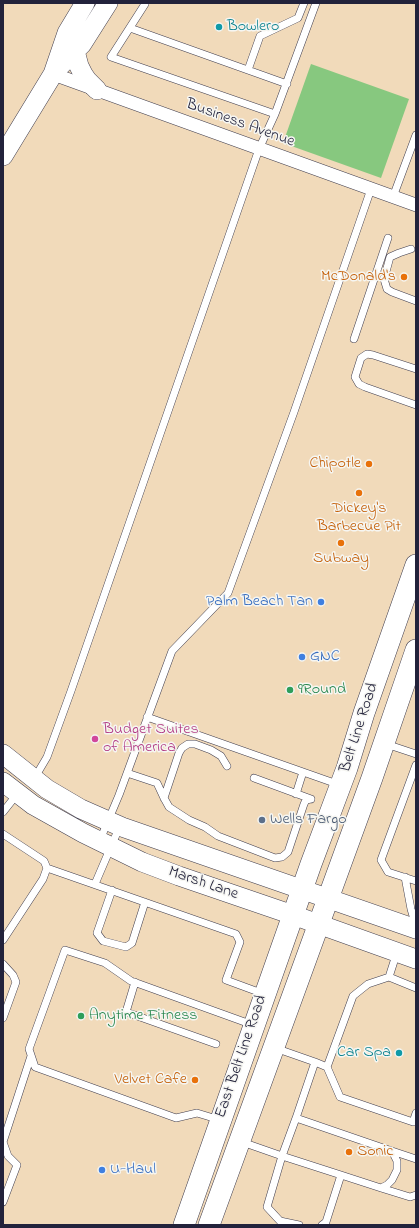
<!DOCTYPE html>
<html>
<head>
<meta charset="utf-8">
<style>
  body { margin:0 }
  #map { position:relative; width:419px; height:1228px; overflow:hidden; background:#f1daba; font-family:"Indie Flower",sans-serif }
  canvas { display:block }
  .frame { position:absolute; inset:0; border:4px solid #22223b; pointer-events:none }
</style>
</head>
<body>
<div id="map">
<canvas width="419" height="1228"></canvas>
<div class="frame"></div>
</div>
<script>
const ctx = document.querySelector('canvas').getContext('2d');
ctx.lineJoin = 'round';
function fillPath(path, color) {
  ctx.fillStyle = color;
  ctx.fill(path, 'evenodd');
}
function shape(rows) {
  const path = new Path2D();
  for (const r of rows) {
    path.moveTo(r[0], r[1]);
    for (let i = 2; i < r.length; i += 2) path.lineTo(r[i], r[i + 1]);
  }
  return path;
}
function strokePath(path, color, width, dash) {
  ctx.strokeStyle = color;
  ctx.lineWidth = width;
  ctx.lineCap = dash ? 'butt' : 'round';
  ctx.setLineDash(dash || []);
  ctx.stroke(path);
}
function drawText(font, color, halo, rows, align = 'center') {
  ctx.font = font + ' "Indie Flower",sans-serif';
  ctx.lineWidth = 3;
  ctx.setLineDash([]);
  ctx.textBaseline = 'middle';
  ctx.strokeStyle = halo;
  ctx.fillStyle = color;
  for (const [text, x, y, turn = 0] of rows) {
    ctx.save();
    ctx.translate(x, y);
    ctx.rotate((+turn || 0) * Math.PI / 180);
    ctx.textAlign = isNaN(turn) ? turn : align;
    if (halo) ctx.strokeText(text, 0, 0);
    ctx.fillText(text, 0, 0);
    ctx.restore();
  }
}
fillPath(shape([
  [311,64,409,99,381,178,283,143]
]), '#87c87f');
const lane = shape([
  [144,3,145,4,111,57,275,114],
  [130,28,287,84],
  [248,70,260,36,298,18,304,3],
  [393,197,416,135],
  [411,249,399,253,390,257,384,279,387,289,392,292,416,301],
  [354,339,388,238],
  [416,369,373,355,367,354,361,358,355,377,359,384,365,387,416,405],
  [147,717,340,785],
  [386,744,416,754],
  [416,765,381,860,388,872,416,881],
  [127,773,157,783,164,798,169,807,189,820,205,827,218,836,275,858,282,857,288,852,304,804,306,800,311,799],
  [254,778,311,799],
  [34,779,47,757,71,691,259,149,275,114,316,3],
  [296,794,303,772],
  [164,798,179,753,182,748,188,744,195,744,211,750,221,756,227,766],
  [3,812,18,793],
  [3,834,44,861,47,868,43,879,3,940],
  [100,840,119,795,172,651,228,593,294,412,371,189],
  [47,868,236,934,240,942,226,980,264,994],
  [405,877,411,909,416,926],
  [95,884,119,828],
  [112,890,97,933,103,941,126,947,132,943,145,902],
  [3,964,13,975,16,982,3,1018],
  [389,977,416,988],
  [135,982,126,1012,216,1044],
  [275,1048,315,1062,296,1118],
  [315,1062,327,1067,353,996,368,984,389,977,397,952],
  [327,1067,340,1097,413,1122,416,1113],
  [220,1120,197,1113,176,1118,35,1067,29,1049,65,950,105,963,131,981,253,1025],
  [242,1142,282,1156,341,1175,381,1188,387,1185,392,1180,397,1170,397,1161,392,1151,296,1118,282,1156,267,1207,280,1221,299,1225],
  [392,1151,416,1159],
  [381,1188,410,1197,416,1195],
  [3,1202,17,1165,8,1156,3,1142,31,1056],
  [322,1225,326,1222,341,1175]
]);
const street = shape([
  [53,74,416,205]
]);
const secondary = shape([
  [75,51,79,66,83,74,87,80,97,90],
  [56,70,82,44,108,3],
  [3,156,53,74,67,33,85,3],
  [3,754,47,789,81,809,122,827,416,929],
  [3,782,33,805,83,833,142,862,179,876,293,915,416,959]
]);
const primary = shape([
  [184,1225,311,864,347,768,364,713,416,565],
  [209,1225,372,778,416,650]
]);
strokePath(lane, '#413e4e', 8);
strokePath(street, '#413e4e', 14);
strokePath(secondary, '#413e4e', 20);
strokePath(primary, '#413e4e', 22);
strokePath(lane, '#fff', 7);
strokePath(street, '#fff', 13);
strokePath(secondary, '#fff', 19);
strokePath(primary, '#fff', 21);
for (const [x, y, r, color] of [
  [219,27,4,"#0f9aa8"],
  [404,277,4,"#e8710a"],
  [369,464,4,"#e8710a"],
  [359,493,4,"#e8710a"],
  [341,543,4,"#e8710a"],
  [321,602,4,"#3f7fe0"],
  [302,657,4,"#3f7fe0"],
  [290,690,4,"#2e9e5b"],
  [95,739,4,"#d1479c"],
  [262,820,4,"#5c6f8a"],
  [81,1016,4,"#2e9e5b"],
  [399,1053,4,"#0f9aa8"],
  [195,1080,4,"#e8710a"],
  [349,1152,4,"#e8710a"],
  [102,1170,4,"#3f7fe0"]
]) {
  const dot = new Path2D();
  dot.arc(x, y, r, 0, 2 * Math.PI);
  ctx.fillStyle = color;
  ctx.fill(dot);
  strokePath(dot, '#f6f6f2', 1.5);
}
drawText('16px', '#0d838f', '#f6f6f2', [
  ["Bowlero",227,27],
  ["Car Spa",391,1053,"right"]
], 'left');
drawText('16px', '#22223b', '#f6f6f2', [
  ["Business Avenue",240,124,20],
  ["Belt Line Road",360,728,-72],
  ["Marsh Lane",203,884,19],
  ["East Belt Line Road",242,1057,-71]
]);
drawText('16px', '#c56008', '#f6f6f2', [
  ["McDonald's",396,277],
  ["Chipotle",361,464],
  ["Dickey's",359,509,"center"],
  ["Barbecue Pit",359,527,"center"],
  ["Subway",341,559,"center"],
  ["Velvet Cafe",187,1080],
  ["Sonic",357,1152,"left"]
], 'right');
drawText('16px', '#366cbe', '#f6f6f2', [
  ["Palm Beach Tan",313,602,"right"],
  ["GNC",310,657],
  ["U-Haul",110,1170]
], 'left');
drawText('16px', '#27864d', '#f6f6f2', [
  ["9Round",298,690],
  ["Anytime Fitness",89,1016]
], 'left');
drawText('16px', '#b23c85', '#f6f6f2', [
  ["Budget Suites",103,730],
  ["of America",103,748]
], 'left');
drawText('16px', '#4e5e75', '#f6f6f2', [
  ["Wells Fargo",270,820]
], 'left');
</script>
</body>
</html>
